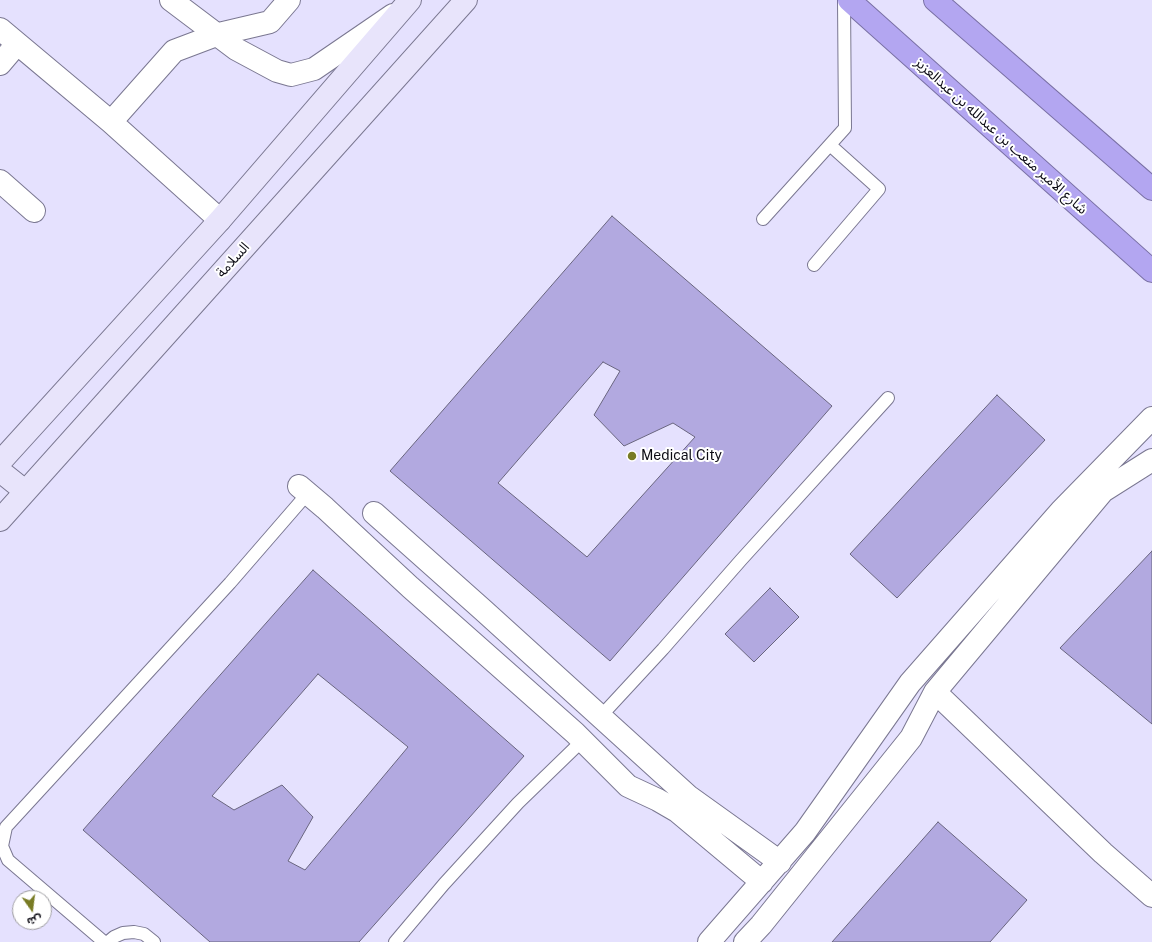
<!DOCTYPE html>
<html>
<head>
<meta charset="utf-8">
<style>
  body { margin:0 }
  #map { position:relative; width:1152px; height:942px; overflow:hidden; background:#e5e1fe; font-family:"Public Sans","Noto Sans Arabic",sans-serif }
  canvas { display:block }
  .north { position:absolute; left:12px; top:890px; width:40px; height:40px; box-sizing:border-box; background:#fff; border:1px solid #9e9da1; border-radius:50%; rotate:166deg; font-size:11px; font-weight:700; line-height:16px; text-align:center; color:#0c0b14 }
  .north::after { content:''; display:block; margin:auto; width:14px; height:18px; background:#787b24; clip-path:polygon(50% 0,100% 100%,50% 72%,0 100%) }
</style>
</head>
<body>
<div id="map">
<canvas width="1152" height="942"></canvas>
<div class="north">ش</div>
</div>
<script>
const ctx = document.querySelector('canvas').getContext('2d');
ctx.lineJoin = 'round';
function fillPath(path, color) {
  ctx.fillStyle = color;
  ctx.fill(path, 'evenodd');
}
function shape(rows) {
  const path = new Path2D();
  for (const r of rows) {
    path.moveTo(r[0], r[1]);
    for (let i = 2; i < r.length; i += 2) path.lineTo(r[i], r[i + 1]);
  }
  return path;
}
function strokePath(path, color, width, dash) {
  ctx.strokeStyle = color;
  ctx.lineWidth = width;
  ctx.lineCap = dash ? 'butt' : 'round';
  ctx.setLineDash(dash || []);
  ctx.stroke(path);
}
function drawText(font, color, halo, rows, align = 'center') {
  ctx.font = font + ' "Public Sans","Noto Sans Arabic",sans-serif';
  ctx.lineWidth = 4;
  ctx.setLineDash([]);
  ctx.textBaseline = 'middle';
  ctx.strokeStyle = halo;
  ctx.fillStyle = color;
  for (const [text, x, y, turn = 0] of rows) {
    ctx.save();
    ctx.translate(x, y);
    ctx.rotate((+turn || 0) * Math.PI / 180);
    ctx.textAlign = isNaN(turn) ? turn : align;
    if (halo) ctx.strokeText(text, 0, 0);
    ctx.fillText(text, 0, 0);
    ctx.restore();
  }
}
const building = shape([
  [612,216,832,406,610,661,390,471,612,216],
  [603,362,620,371,594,415,624,446,673,423,695,437,587,557,498,483,603,362],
  [997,395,1045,440,897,598,850,554,997,395],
  [1152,551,1152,724,1060,648,1152,551],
  [313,570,524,756,359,942,210,942,83,830,313,570],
  [318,674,408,747,305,870,288,861,313,817,282,785,234,810,212,796,318,674],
  [770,588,799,617,754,662,725,634,770,588],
  [938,822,1027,900,990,942,832,942,938,822]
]);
fillPath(building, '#b2a9e0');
strokePath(building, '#69657f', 1);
const lane = shape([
  [763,219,845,128,844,0],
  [814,265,879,189,830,145],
  [601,716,663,649,741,560,888,398],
  [104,942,8,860,2,846,6,827,230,583,308,493],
  [108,942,114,937,123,933,134,932,144,934,154,942],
  [395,942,444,884,518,803,582,741]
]);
const street = shape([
  [171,0,236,49,277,71,291,75,314,69,393,15],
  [0,29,111,122,220,220],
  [0,64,17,44],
  [111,122,174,51,219,34,270,22,289,0],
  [0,181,34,211],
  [299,486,325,508,410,587,575,733,628,786,658,800,677,811,762,882],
  [374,513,483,610,688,796,780,862],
  [935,692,1103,853,1152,896],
  [709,942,805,832,910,683,1061,511,1152,418],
  [745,942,761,925,911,738,935,692,1103,491,1152,460]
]);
const secondary = shape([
  [0,462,220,220,410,0],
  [0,471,25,491],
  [0,520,466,0]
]);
const highway = shape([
  [849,0,1152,271],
  [935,0,1152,189]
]);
strokePath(lane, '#7a7791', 14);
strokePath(street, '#7a7791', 24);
strokePath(secondary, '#7a7791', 24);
strokePath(highway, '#7970a4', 24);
strokePath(lane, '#fff', 12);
strokePath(street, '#fff', 22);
strokePath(secondary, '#e8e4fb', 22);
strokePath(highway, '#b3a6f1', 22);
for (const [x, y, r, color] of [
  [632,456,5,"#787b24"]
]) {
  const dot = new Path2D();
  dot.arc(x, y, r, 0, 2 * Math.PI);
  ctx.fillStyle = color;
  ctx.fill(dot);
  strokePath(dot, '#fff', 1.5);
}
drawText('14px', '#0c0b14', '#fff', [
  ["شارع الأمير متعب بن عبدالله بن عبدالعزيز",1001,136,42],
  ["السلامة",233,260,-48]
]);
drawText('14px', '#0c0b14', '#fff', [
  ["Medical City",641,456]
], 'left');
</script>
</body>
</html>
